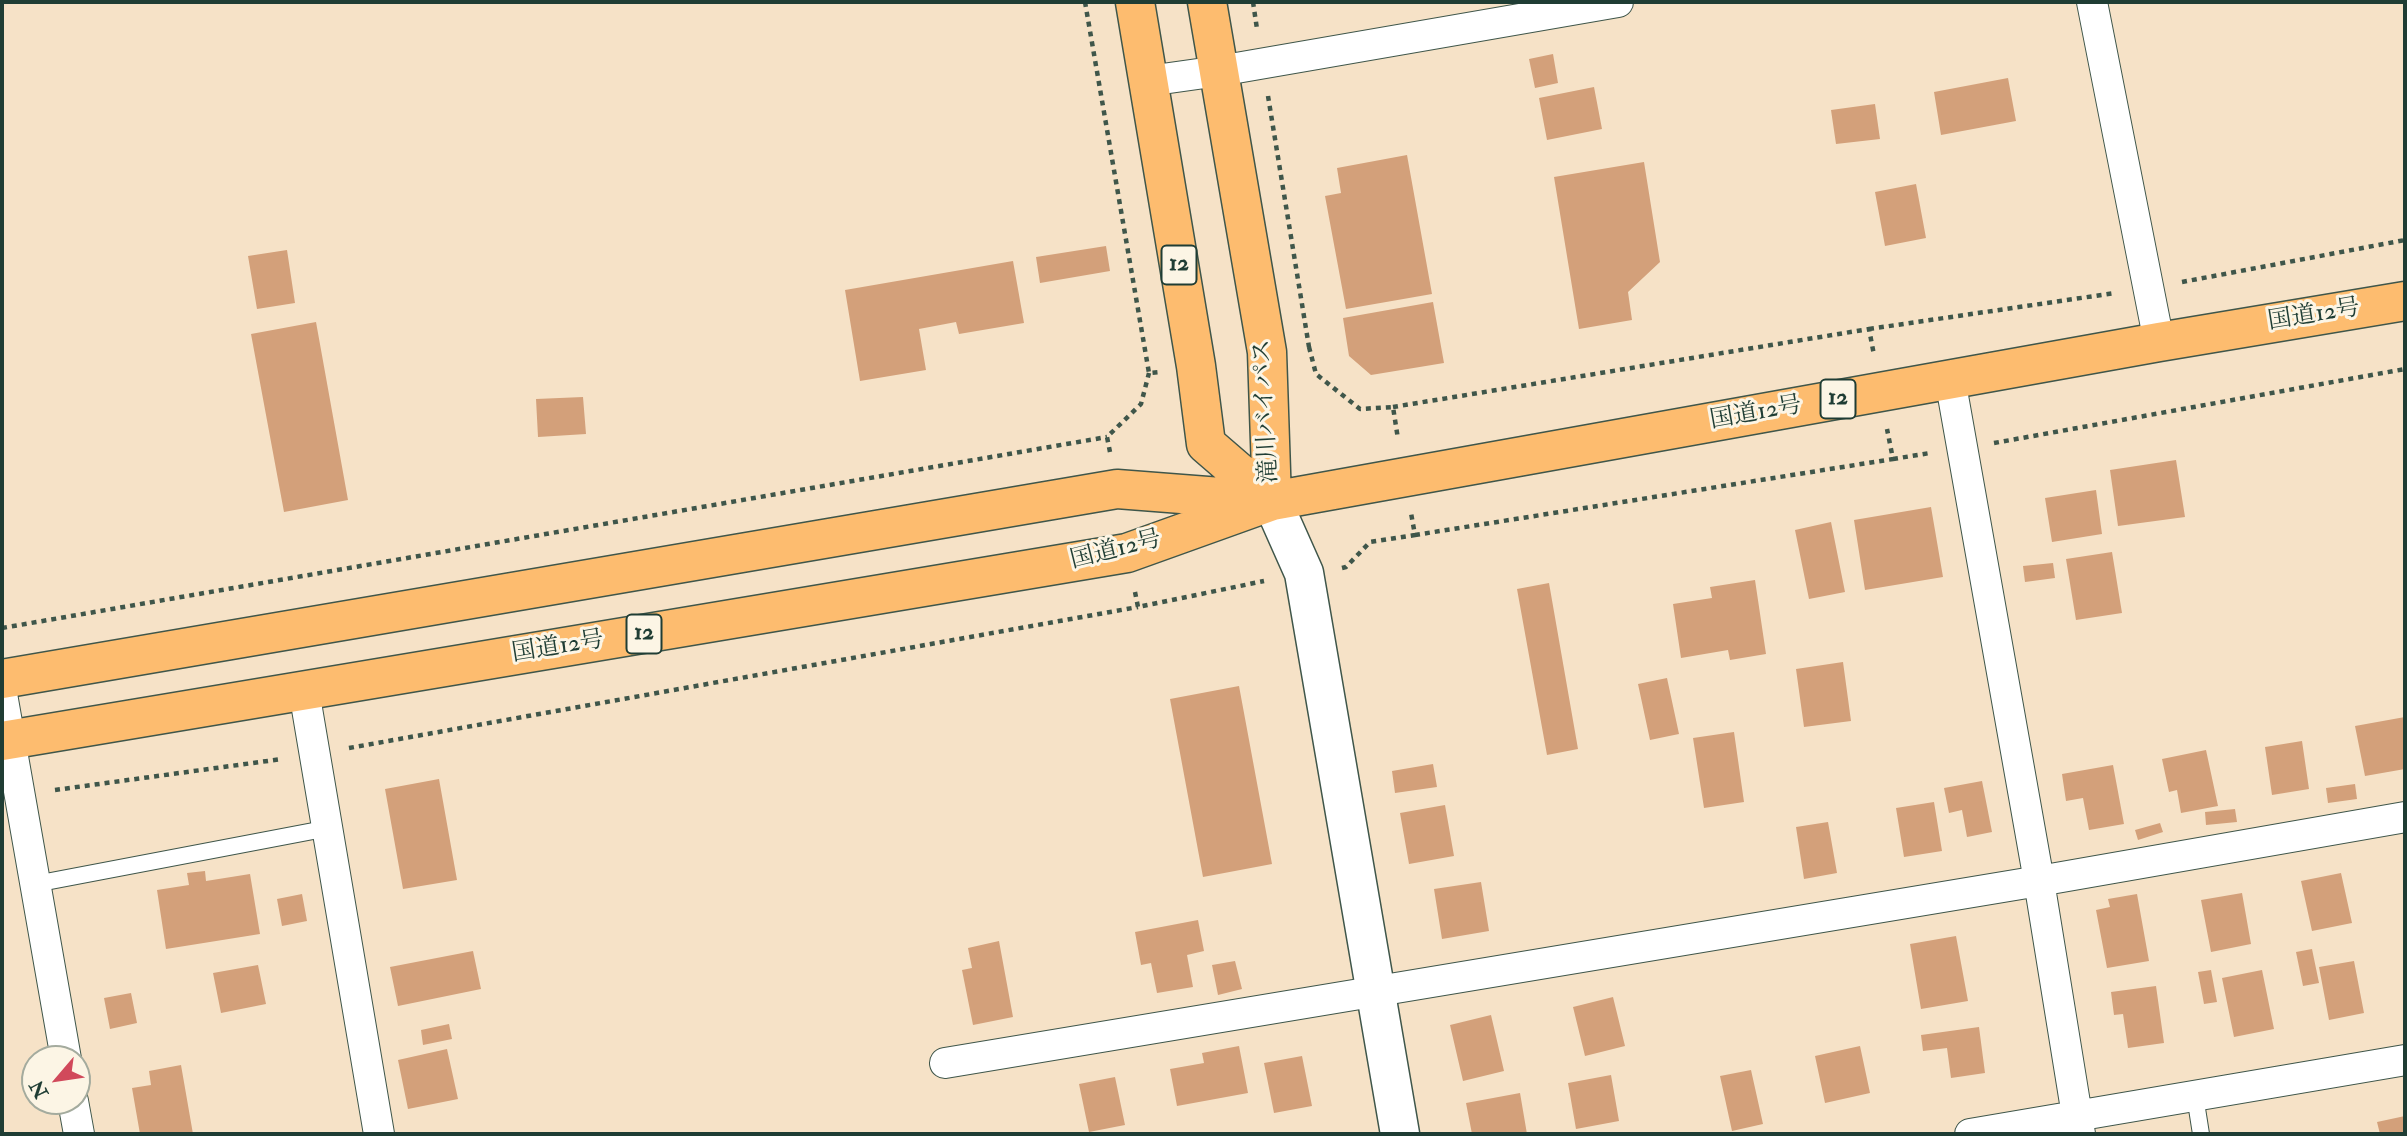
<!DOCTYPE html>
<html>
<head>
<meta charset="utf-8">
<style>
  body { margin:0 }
  #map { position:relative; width:2407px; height:1136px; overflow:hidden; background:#f6e2c7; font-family:"IM FELL Double Pica",serif }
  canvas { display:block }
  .frame { position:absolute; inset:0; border:4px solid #1f3d34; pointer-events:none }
  .north { position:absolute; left:21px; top:1045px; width:70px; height:70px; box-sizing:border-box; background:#fcf5e5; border:2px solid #a4ab9e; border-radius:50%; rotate:241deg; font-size:19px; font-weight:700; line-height:28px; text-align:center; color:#1f3d34 }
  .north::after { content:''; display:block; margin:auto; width:24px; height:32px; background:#d1495b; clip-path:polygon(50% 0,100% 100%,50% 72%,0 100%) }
</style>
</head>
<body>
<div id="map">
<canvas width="2407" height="1136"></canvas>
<div class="frame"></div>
<div class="north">N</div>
</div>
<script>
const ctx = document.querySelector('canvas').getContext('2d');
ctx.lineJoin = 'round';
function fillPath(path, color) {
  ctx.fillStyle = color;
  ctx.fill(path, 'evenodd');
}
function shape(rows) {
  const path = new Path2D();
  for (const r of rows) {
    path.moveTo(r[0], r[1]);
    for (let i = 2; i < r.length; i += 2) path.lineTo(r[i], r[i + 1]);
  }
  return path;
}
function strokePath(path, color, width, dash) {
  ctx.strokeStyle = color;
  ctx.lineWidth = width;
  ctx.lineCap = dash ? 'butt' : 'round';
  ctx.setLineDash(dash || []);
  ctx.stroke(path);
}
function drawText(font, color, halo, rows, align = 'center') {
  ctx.font = font + ' "IM FELL Double Pica","Noto Serif JP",serif';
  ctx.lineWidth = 6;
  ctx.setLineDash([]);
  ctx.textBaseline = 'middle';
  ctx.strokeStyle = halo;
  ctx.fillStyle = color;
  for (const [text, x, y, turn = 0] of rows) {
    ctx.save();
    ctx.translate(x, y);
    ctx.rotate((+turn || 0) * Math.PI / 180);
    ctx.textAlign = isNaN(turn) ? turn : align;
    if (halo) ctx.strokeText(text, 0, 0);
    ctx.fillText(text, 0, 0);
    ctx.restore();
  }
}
fillPath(shape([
  [1553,54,1558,83,1535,88,1529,59],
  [2008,78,2016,121,1941,135,1934,92],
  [1594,87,1602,129,1547,140,1539,98],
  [1875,104,1880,139,1836,144,1831,110],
  [1407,155,1432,294,1346,309,1325,196,1341,193,1337,168],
  [1644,162,1660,262,1628,292,1632,320,1579,329,1554,177],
  [1916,184,1926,238,1885,246,1875,192],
  [1106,246,1110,271,1040,283,1036,257],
  [287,250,295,303,257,309,248,256],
  [1013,261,1024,323,959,334,956,322,919,329,926,370,860,381,845,290],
  [1433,302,1444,363,1371,375,1349,356,1343,318],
  [316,322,348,500,284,512,251,334],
  [583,397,586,434,538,437,536,399],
  [2176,460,2185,517,2118,526,2110,470],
  [2096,490,2102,534,2052,542,2045,498],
  [1931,507,1943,577,1865,590,1854,520],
  [1831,522,1845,592,1809,599,1795,530],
  [2112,552,2122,613,2076,620,2066,559],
  [2053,563,2055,578,2025,582,2023,566],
  [1755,580,1766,654,1730,660,1728,650,1681,658,1673,604,1712,598,1710,587],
  [1549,583,1578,749,1547,755,1517,589],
  [1843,662,1851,721,1804,727,1796,669],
  [1667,678,1679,734,1650,740,1638,684],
  [1239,686,1272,864,1203,877,1170,699],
  [2405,717,2405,769,2365,776,2355,726],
  [1734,732,1744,802,1704,808,1693,738],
  [2302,741,2309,789,2272,795,2265,747],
  [2206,750,2218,806,2181,813,2177,790,2169,792,2162,759],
  [1433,764,1437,787,1395,793,1392,771],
  [2113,765,2124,824,2089,830,2083,798,2066,801,2062,774],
  [439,779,457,880,403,889,385,789],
  [1982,781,1992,832,1967,837,1962,810,1949,813,1944,788],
  [2355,784,2357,799,2328,803,2326,788],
  [1934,802,1942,851,1904,857,1896,808],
  [1445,805,1454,856,1409,864,1400,813],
  [2235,809,2237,822,2206,825,2205,812],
  [1828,822,1837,873,1804,879,1796,827],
  [2160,823,2163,832,2138,840,2135,830],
  [205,871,206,881,250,874,260,934,166,949,157,890,189,885,187,873],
  [2341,873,2352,923,2312,931,2301,881],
  [1481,882,1489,931,1442,939,1434,889],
  [2242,893,2251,944,2211,952,2201,900],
  [302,894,307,921,282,926,277,899],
  [2137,894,2149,961,2107,968,2096,910,2110,907,2108,899],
  [1198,920,1204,951,1187,955,1193,987,1157,993,1151,963,1141,965,1135,932],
  [1956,936,1968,1001,1921,1009,1910,944],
  [999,941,1013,1017,973,1025,962,970,972,968,968,948],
  [2312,949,2319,983,2303,986,2296,952],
  [473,951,481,989,398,1006,390,967],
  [1235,961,1242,989,1218,995,1212,965],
  [2354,961,2364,1013,2329,1020,2319,967],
  [258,965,266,1004,221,1013,213,973],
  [2211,970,2217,1002,2204,1004,2198,972],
  [2262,970,2274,1029,2234,1037,2222,978],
  [2156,986,2164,1043,2128,1048,2123,1014,2114,1015,2111,992],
  [131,993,137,1023,110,1029,104,998],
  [1613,997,1625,1046,1585,1056,1573,1007],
  [1491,1015,1504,1071,1463,1081,1450,1025],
  [449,1024,452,1039,423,1045,421,1030],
  [1979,1027,1985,1073,1951,1078,1947,1048,1923,1051,1921,1035],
  [1239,1046,1248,1093,1177,1106,1170,1069,1204,1063,1202,1053],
  [1860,1046,1870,1093,1825,1103,1815,1056],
  [447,1049,458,1099,408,1109,398,1060],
  [1302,1056,1312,1106,1274,1113,1264,1063],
  [181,1065,193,1134,140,1134,132,1088,151,1085,149,1071],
  [1751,1070,1763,1124,1732,1131,1720,1076],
  [1611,1075,1619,1121,1576,1129,1568,1083],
  [1115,1077,1125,1125,1089,1132,1079,1084],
  [1520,1093,1527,1134,1472,1134,1466,1103],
  [2405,1116,2405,1134,2380,1134,2377,1122]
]), '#d3a07a');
const service = shape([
  [35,884,329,828],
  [2195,1096,2201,1134]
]);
const minor = shape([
  [2092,2,2159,342],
  [1148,81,1219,71,1618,2],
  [1950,379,2039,881,2080,1134],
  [304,691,379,1134],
  [2,694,66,1059],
  [945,1063,2039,881,2405,817],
  [73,1101,79,1134],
  [1970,1134,2405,1060]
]);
const tertiary = shape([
  [1272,501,1304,573,1400,1134]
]);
const trunk = shape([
  [1135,2,1196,366,1206,444,1272,501],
  [1207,2,1267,352,1272,501],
  [2,679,1117,489,1259,500],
  [2,741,1127,553,1272,501,2159,342,2405,301]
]);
strokePath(service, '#3f564a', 18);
strokePath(minor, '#3f564a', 32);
strokePath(tertiary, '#3f564a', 41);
strokePath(trunk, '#3f564a', 41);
strokePath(shape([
  [1085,2,1149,373,1159,372],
  [1253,2,1257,29],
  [1268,96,1309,347,1306,347],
  [2182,282,2405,240],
  [1869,329,2115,293],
  [1309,347,1316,374,1360,409,1393,407,1398,439],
  [1393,407,1869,329,1874,355],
  [1994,443,2405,369],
  [1110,452,1107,437,1141,404,1149,373],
  [1893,459,1930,453],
  [1415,535,1893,459,1887,429],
  [1342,568,1346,567,1370,542,1415,535,1411,513],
  [1135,592,1138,607,1264,581],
  [2,628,1107,437],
  [349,748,1138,607],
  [55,790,282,759]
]), '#3f564a', 4.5, [5, 5]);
strokePath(service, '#fff', 16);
strokePath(minor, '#fff', 30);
strokePath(tertiary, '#fff', 38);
strokePath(trunk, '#fdbc6f', 38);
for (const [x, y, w] of [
  [1179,265,35],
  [1838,399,35],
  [644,634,35]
]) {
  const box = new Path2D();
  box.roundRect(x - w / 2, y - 19.5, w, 39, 5);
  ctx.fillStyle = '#fcf5e5';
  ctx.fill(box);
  strokePath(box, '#1f3d34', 2);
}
drawText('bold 23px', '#1f3d34', null, [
  ["12",1179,265],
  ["12",1838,399],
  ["12",644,634]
]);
drawText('24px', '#1f3d34', '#fcf5e5', [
  ["国道12号",2314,316,-9],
  ["滝川バイパス",1267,411,-93],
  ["国道12号",1756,414,-10],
  ["国道12号",1116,551,-14],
  ["国道12号",558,648,-9]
]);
</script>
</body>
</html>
